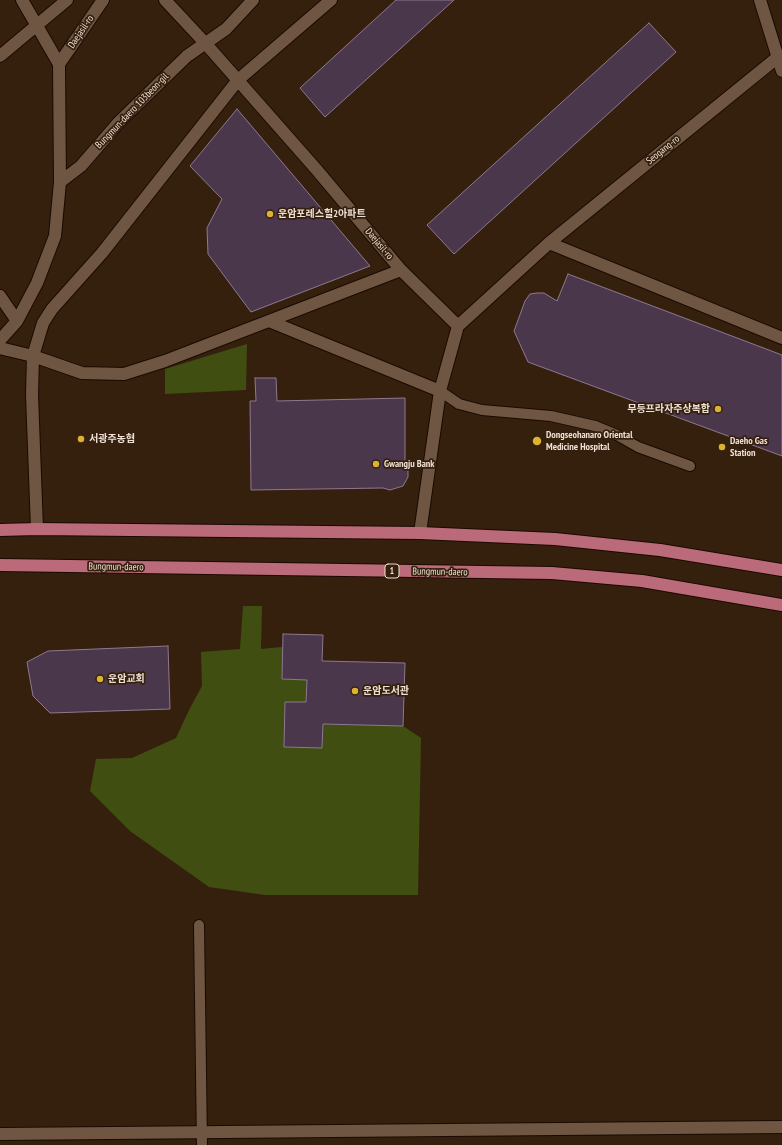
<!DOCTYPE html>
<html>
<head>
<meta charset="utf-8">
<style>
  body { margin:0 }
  canvas { display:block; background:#35200e }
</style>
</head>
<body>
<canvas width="782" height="1145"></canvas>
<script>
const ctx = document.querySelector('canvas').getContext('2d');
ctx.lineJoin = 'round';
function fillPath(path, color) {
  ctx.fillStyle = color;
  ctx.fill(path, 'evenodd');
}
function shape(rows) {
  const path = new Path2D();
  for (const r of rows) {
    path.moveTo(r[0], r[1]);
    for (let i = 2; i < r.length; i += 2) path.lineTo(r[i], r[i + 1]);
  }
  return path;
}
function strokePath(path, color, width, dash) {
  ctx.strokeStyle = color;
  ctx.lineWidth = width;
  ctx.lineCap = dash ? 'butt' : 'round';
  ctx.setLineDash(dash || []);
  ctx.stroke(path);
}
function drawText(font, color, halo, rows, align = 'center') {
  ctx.font = font + ' "PT Sans Narrow","Noto Sans KR",sans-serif';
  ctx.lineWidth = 3.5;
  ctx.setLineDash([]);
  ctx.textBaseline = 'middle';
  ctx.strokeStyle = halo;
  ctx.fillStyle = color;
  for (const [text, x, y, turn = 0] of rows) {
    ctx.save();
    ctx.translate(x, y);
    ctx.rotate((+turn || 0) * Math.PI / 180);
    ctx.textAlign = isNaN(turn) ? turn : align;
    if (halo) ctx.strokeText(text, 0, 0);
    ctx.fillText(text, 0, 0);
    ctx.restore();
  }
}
fillPath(shape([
  [247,344,246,390,165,394,165,369],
  [243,606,262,606,261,649,282,647,282,679,307,680,306,702,285,702,284,747,322,748,323,724,403,726,421,738,418,895,265,895,209,887,130,831,90,791,96,759,132,758,176,738,189,710,202,686,201,652,240,649]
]), '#404e11');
const building = shape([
  [396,0,454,0,325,117,300,88,396,0],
  [649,23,676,52,454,254,427,225,649,23],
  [237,109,370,266,251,312,208,254,207,228,222,199,190,166,237,109],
  [568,274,782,355,782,456,528,362,514,331,525,301,530,294,537,293,544,293,557,301,568,274],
  [255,378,276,378,277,401,405,398,405,461,408,468,408,477,403,486,390,490,383,488,251,490,250,401,256,401,255,378],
  [283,634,323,635,322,661,405,663,403,726,323,724,322,748,284,747,285,702,306,702,307,680,282,679,283,634],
  [168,646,170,709,50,713,33,696,27,662,48,651,168,646]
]);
fillPath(building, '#4a374b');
strokePath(building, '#8e7890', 1);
const lane = shape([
  [440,391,459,404,482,410,551,416,595,426,617,435,638,447,690,466],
  [199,925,202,1145]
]);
const street = shape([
  [165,0,206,44,316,169,401,270,458,326,440,391,420,533],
  [0,56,67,0],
  [59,64,103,0],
  [60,182,81,166,119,122,187,56,226,29,253,0],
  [549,243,782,338],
  [0,296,17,321],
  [269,321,440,391],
  [458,326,549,243,778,57],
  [0,340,17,321,37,283,55,236,60,182,59,64,22,0],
  [0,348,33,356,82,373,124,374,165,361,401,270],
  [37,529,32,395,33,356,43,323,52,309,102,253,238,80,331,0],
  [0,1134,782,1127]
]);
const secondary = shape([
  [760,0,782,71]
]);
const primary = shape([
  [0,530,37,529,420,533,555,539,660,550,782,570],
  [0,565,552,573,642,581,782,605]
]);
strokePath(lane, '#1b0900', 12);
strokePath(street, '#1b0900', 14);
strokePath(secondary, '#1b0900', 14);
strokePath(primary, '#1b0900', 14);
strokePath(lane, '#6e5643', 10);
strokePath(street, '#6e5643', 12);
strokePath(secondary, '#6e5643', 12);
strokePath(primary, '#bb6a79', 12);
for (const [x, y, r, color] of [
  [270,214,4,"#dcb233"],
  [718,409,4,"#dcb233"],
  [81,439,4,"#dcb233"],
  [537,441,5,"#dcb233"],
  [722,447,4,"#dcb233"],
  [376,464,4,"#dcb233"],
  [100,679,4,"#dcb233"],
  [355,691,4,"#dcb233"]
]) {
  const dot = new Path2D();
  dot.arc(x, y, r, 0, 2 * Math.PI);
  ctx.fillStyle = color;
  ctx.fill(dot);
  strokePath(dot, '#35200e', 1.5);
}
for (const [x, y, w] of [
  [392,571,14]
]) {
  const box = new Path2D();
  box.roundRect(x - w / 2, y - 7, w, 14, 3);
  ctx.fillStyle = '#35200e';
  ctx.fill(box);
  strokePath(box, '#eee0d5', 1);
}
drawText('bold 9px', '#eee0d5', null, [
  ["1",392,571]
]);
drawText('10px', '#eee0d5', '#35200e', [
  ["Daejasil-ro",81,32,-56],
  ["Bungmun-daero 103beon-gil",132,111,-46],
  ["Seogang-ro",663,150,-39],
  ["Daejasil-ro",379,244,50],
  ["Bungmun-daero",116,567,1],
  ["Bungmun-daero",440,572,1]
]);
drawText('bold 10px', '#eee0d5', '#35200e', [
  ["운암포레스힐2아파트",278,214],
  ["무등프라자주상복합",710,409,"right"],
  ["Dongseohanaro Oriental",546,435],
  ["Medicine Hospital",546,447],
  ["서광주농협",89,439],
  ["Daeho Gas",730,441],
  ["Station",730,453],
  ["Gwangju Bank",384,464],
  ["운암교회",108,679],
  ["운암도서관",363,691]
], 'left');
</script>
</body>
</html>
